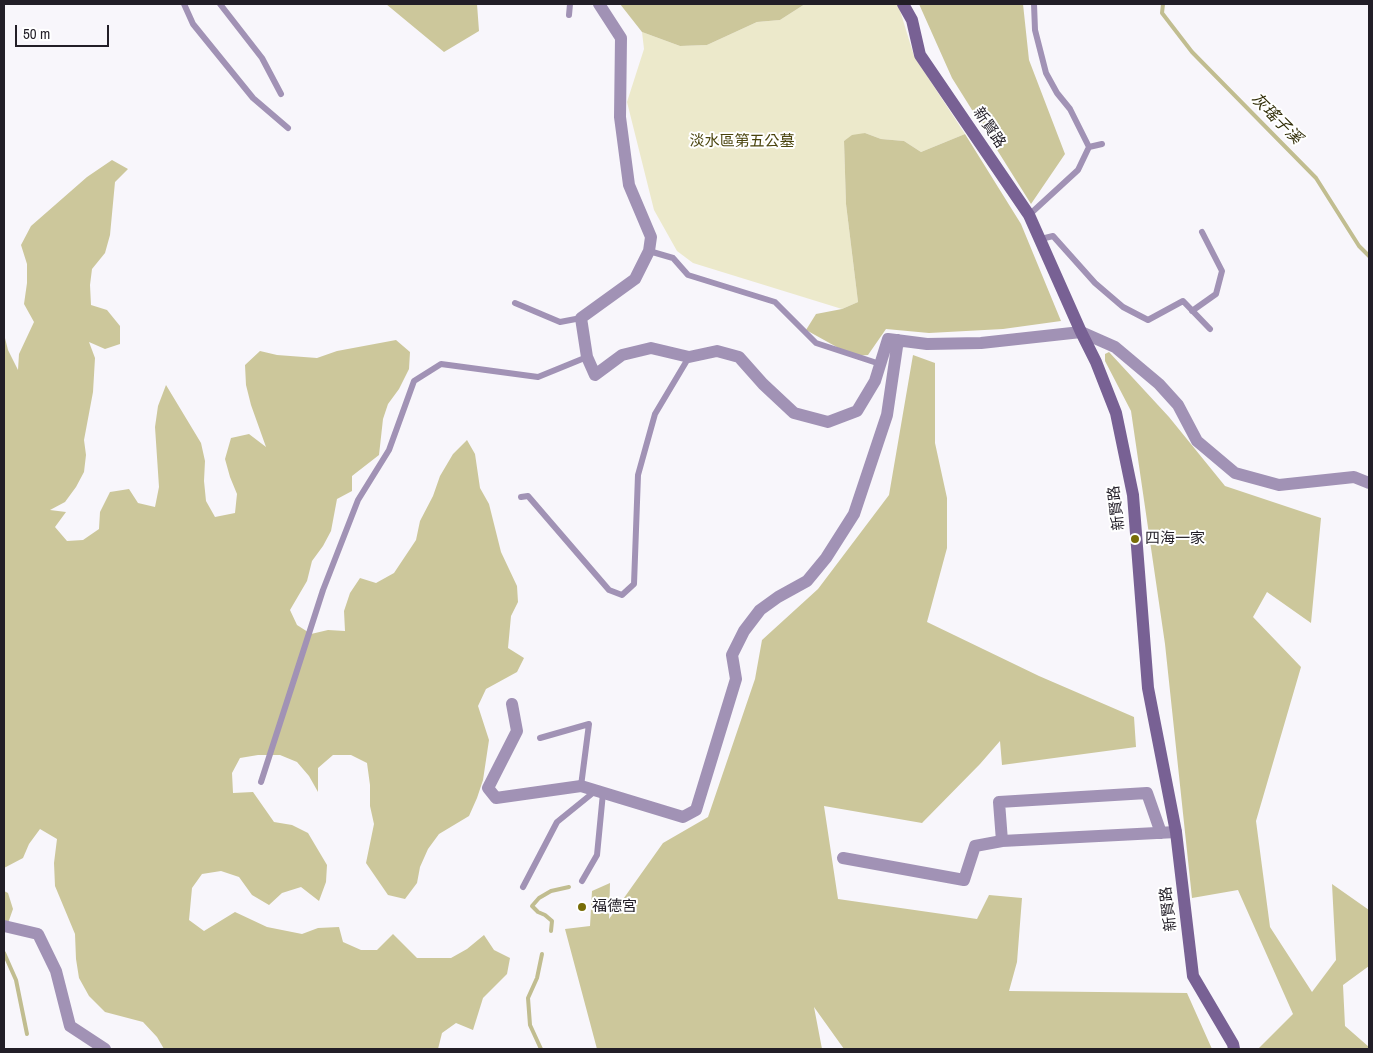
<!DOCTYPE html>
<html>
<head>
<meta charset="utf-8">
<style>
  body { margin:0 }
  #map { position:relative; width:1373px; height:1053px; overflow:hidden; background:#f8f6fb; font-family:"Archivo Narrow",sans-serif }
  canvas { display:block }
  .frame { position:absolute; inset:0; border:5px solid #221e27; pointer-events:none }
  .scale { position:absolute; left:15px; top:25px; width:94px; height:22px; box-sizing:border-box; border:2px solid #221e27; border-top:0; padding-left:6px; font-size:15px; line-height:18px; white-space:nowrap; color:#221e27; -webkit-text-stroke:4px #fff; paint-order:stroke }
</style>
</head>
<body>
<div id="map">
<canvas width="1373" height="1053"></canvas>
<div class="frame"></div>
<div class="scale">50 m</div>
</div>
<script>
const ctx = document.querySelector('canvas').getContext('2d');
ctx.lineJoin = 'round';
function fillPath(path, color) {
  ctx.fillStyle = color;
  ctx.fill(path, 'evenodd');
}
function shape(rows) {
  const path = new Path2D();
  for (const r of rows) {
    path.moveTo(r[0], r[1]);
    for (let i = 2; i < r.length; i += 2) path.lineTo(r[i], r[i + 1]);
  }
  return path;
}
function strokePath(path, color, width, dash) {
  ctx.strokeStyle = color;
  ctx.lineWidth = width;
  ctx.lineCap = dash ? 'butt' : 'round';
  ctx.setLineDash(dash || []);
  ctx.stroke(path);
}
function drawText(font, color, halo, rows, align = 'center') {
  ctx.font = font + ' "Archivo Narrow","Noto Sans TC",sans-serif';
  ctx.lineWidth = 4;
  ctx.setLineDash([]);
  ctx.textBaseline = 'middle';
  ctx.strokeStyle = halo;
  ctx.fillStyle = color;
  for (const [text, x, y, turn = 0] of rows) {
    ctx.save();
    ctx.translate(x, y);
    ctx.rotate((+turn || 0) * Math.PI / 180);
    ctx.textAlign = isNaN(turn) ? turn : align;
    if (halo) ctx.strokeText(text, 0, 0);
    ctx.fillText(text, 0, 0);
    ctx.restore();
  }
}
fillPath(shape([
  [805,4,898,4,914,56,965,134,921,152,904,141,881,139,865,133,844,141,846,204,858,302,842,309,693,263,677,251,654,210,627,102,644,49,642,32,680,46,707,45,757,22,780,20]
]), '#ece9cb');
fillPath(shape([
  [386,4,477,4,479,31,444,52],
  [620,4,805,4,780,20,757,22,707,45,680,46,642,32],
  [919,4,1023,4,1029,60,1065,154,1031,204,952,78],
  [865,133,881,139,904,141,921,152,965,134,1021,224,1061,321,1003,329,929,333,886,329,868,355,853,356,806,330,816,314,842,309,858,302,846,204,844,141,852,135],
  [112,160,128,169,115,182,110,235,105,253,92,269,90,285,91,305,107,310,120,326,120,344,105,349,89,342,95,358,93,392,84,440,86,455,84,472,76,487,65,502,50,510,66,512,55,527,67,541,83,540,99,529,100,512,110,492,129,489,138,503,155,507,159,487,155,427,158,406,166,385,201,443,205,461,204,481,206,501,215,517,235,513,237,494,230,477,225,459,231,438,249,434,266,447,251,405,246,385,245,365,260,351,277,355,317,358,337,351,396,340,410,352,409,369,399,389,388,404,383,419,379,455,352,476,352,491,337,499,331,531,323,546,312,561,307,581,290,610,297,625,311,634,328,630,345,631,344,611,350,593,360,578,376,583,394,573,416,540,420,521,433,496,440,476,453,454,467,440,475,454,480,488,489,504,501,552,517,586,518,602,511,616,508,648,524,658,517,672,486,689,478,706,489,740,483,780,477,798,469,816,439,834,428,849,420,867,417,883,405,899,388,895,366,863,374,824,370,806,370,785,367,763,351,755,333,755,318,768,318,792,309,776,297,762,280,755,258,755,240,758,232,773,233,793,253,792,274,822,292,825,308,833,327,865,326,882,319,901,301,887,282,893,269,905,252,895,239,877,221,871,202,874,192,888,189,920,204,931,235,912,267,927,302,934,318,928,339,927,343,942,361,950,377,950,393,934,417,958,451,958,467,949,484,935,494,950,510,958,507,974,483,998,473,1030,456,1023,442,1033,438,1049,164,1049,157,1037,143,1022,105,1012,89,996,79,978,76,959,75,934,55,886,54,863,57,839,40,829,29,844,23,858,4,868,4,334,8,350,18,370,19,354,34,322,24,304,27,283,27,264,21,245,31,226,87,177],
  [1109,352,1169,417,1225,486,1321,518,1311,623,1267,592,1253,617,1301,667,1256,821,1270,927,1312,992,1336,960,1332,884,1369,910,1369,966,1343,985,1345,1026,1369,1047,1369,1049,1258,1049,1293,1014,1238,890,1192,898,1165,644,1131,411,1105,361,1105,354],
  [913,355,935,363,935,443,947,498,947,548,927,622,1039,676,1134,717,1136,747,1002,765,1000,741,980,764,922,823,824,806,838,899,977,919,989,895,1022,898,1017,962,1009,991,1187,993,1212,1049,844,1049,814,1007,822,1049,597,1049,565,929,590,926,592,891,610,883,609,919,663,843,708,817,755,679,762,640,818,589,889,495],
  [4,891,8,893,13,909,7,926,4,927]
]), '#ccc79b');
strokePath(shape([
  [1163,4,1162,13,1192,52,1316,178,1359,246,1369,256],
  [551,931,552,921,545,915,538,912,532,906,539,898,551,891,569,887],
  [4,953,16,980,27,1034],
  [541,1049,530,1025,528,998,537,978,542,954]
]), '#c1bd90', 4);
strokePath(shape([
  [184,4,193,24,253,98,288,128],
  [220,4,262,58,281,94],
  [569,15,570,4],
  [1089,147,1102,144],
  [1029,215,1078,170,1089,147,1070,109,1057,93,1046,73,1035,30,1034,4],
  [1041,239,1053,236,1095,283,1123,307,1148,320,1183,301,1210,329],
  [649,251,673,258,688,275,775,302,816,343,880,364],
  [515,303,560,322,581,318],
  [1192,311,1216,294,1222,271,1202,232],
  [521,497,528,496,609,590,622,595,634,584,638,475,655,414,689,357],
  [540,738,589,724,581,786],
  [261,782,323,590,358,500,389,450,414,381,441,364,538,377,587,357],
  [582,881,597,855,603,793],
  [523,887,557,822,594,792]
]), '#a192b5', 6);
strokePath(shape([
  [599,4,621,38,620,117,629,185,651,237,649,251,635,279,581,318,587,357,595,375,622,355,651,348,689,357,717,351,739,357,763,384,794,413,828,422,857,411,875,381,888,339,927,344,981,343,1081,332,1115,347,1159,384,1178,405,1197,441,1235,473,1279,485,1354,477,1369,483],
  [512,704,517,731,488,788,496,798,581,786,683,817,696,810,736,679,732,655,744,631,760,610,778,597,807,581,826,558,854,514,887,415,898,340],
  [1002,841,999,802,1147,793,1161,833],
  [843,858,964,880,975,846,1002,841,1176,832],
  [4,926,38,934,56,971,70,1026,105,1049]
]), '#a192b5', 12);
strokePath(shape([
  [903,4,912,20,920,55,1029,215,1081,332,1096,362,1116,413,1133,495,1148,688,1176,832,1193,976,1233,1044,1234,1049]
]), '#786194', 12);
for (const [x, y, r, color] of [
  [1135,539,5,"#776c07"],
  [582,907,5,"#776c07"]
]) {
  const dot = new Path2D();
  dot.arc(x, y, r, 0, 2 * Math.PI);
  ctx.fillStyle = color;
  ctx.fill(dot);
  strokePath(dot, '#fff', 2);
}
drawText('15px', '#221e27', '#fff', [
  ["新賢路",989,128,56],
  ["新賢路",1117,508,-97],
  ["新賢路",1169,909,-97]
]);
drawText('15px', '#4a440d', '#fff', [
  ["淡水區第五公墓",742,142]
]);
drawText('15px', '#221e27', '#fff', [
  ["四海一家",1145,539],
  ["福德宮",592,907]
], 'left');
drawText('italic 16px', '#302c06', '#fff', [
  ["灰瑤子溪",1276,119,45]
]);
</script>
</body>
</html>
